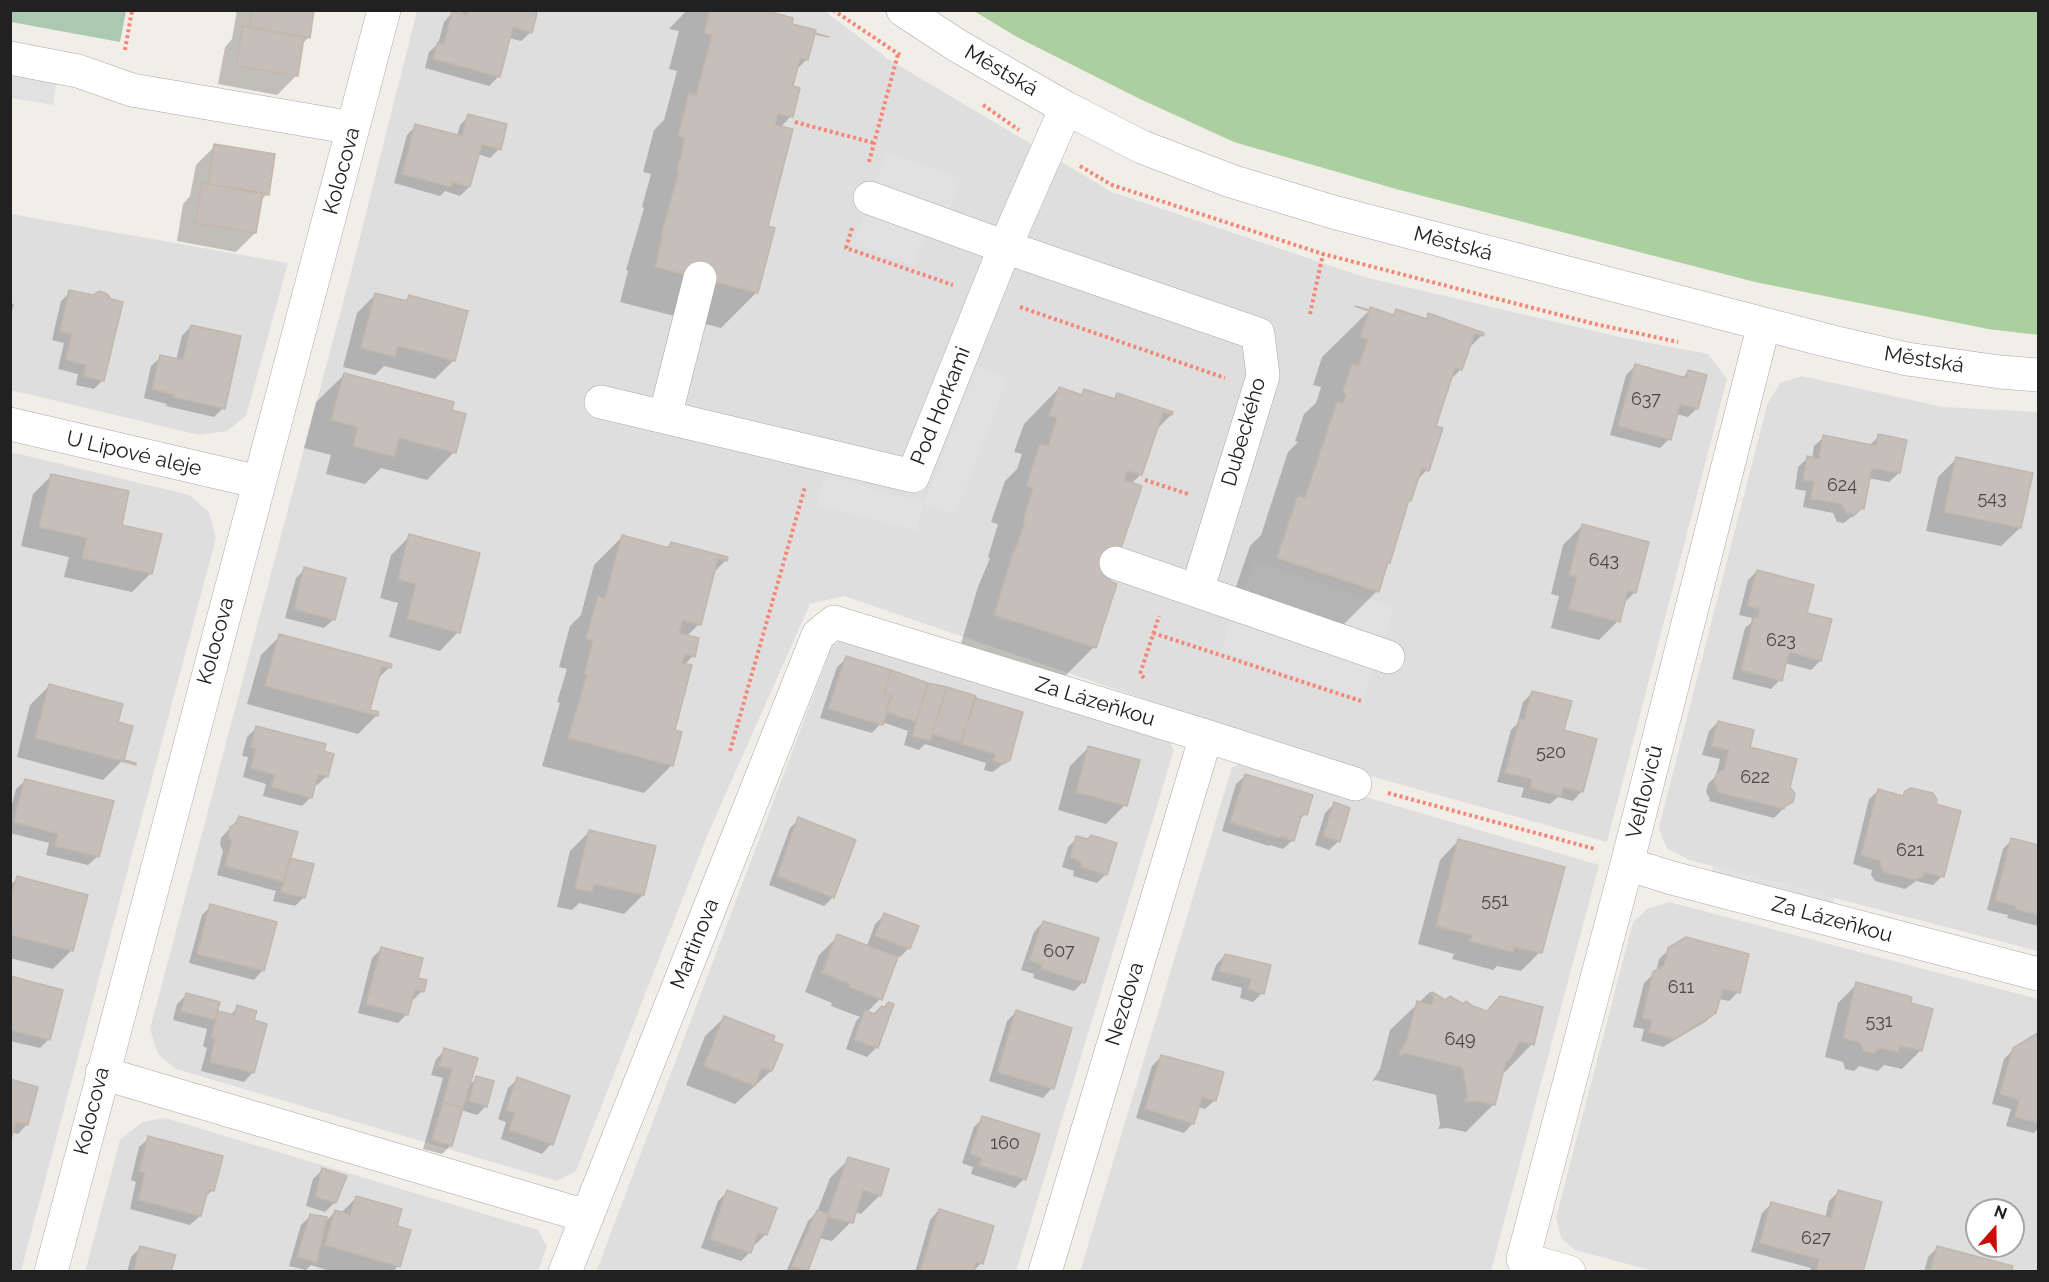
<!DOCTYPE html>
<html>
<head>
<meta charset="utf-8">
<style>
  body { margin:0 }
  #map { position:relative; width:2049px; height:1282px; overflow:hidden; background:#f1eee8; font-family:Raleway,sans-serif }
  canvas { display:block }
  .frame { position:absolute; inset:0; border:12px solid #212121; pointer-events:none }
  .north { position:absolute; left:1965px; top:1198px; width:60px; height:60px; box-sizing:border-box; background:#fff; border:2px solid #a6a6a6; border-radius:50%; rotate:20deg; font-size:16px; font-weight:700; line-height:24px; text-align:center; color:#212121 }
  .north::after { content:''; display:block; margin:auto; width:21px; height:27px; background:#cc0c06; clip-path:polygon(50% 0,100% 100%,50% 72%,0 100%) }
</style>
</head>
<body>
<div id="map">
<canvas width="2049" height="1282"></canvas>
<div class="frame"></div>
<div class="north">N</div>
</div>
<script>
const ctx = document.querySelector('canvas').getContext('2d');
ctx.lineJoin = 'round';
function fillPath(path, color) {
  ctx.fillStyle = color;
  ctx.fill(path, 'evenodd');
}
function shape(rows) {
  const path = new Path2D();
  for (const r of rows) {
    path.moveTo(r[0], r[1]);
    for (let i = 2; i < r.length; i += 2) path.lineTo(r[i], r[i + 1]);
  }
  return path;
}
function strokePath(path, color, width, dash) {
  ctx.strokeStyle = color;
  ctx.lineWidth = width;
  ctx.lineCap = dash ? 'butt' : 'round';
  ctx.setLineDash(dash || []);
  ctx.stroke(path);
}
function drawText(font, color, halo, rows, align = 'center') {
  ctx.font = font + ' Raleway,sans-serif';
  ctx.lineWidth = 6;
  ctx.setLineDash([]);
  ctx.textBaseline = 'middle';
  ctx.strokeStyle = halo;
  ctx.fillStyle = color;
  for (const [text, x, y, turn = 0] of rows) {
    ctx.save();
    ctx.translate(x, y);
    ctx.rotate((+turn || 0) * Math.PI / 180);
    ctx.textAlign = isNaN(turn) ? turn : align;
    if (halo) ctx.strokeText(text, 0, 0);
    ctx.fillText(text, 0, 0);
    ctx.restore();
  }
}
fillPath(shape([
  [417,11,825,11,888,59,1112,192,1364,277,1624,338,1708,354,1727,379,1607,842,1363,774,844,596,810,604,707,836,576,1171,557,1181,176,1069,158,1054,150,1029,354,261],
  [11,214,288,263,246,416,227,431,199,435,11,390],
  [1802,376,1943,407,2038,412,2038,951,1689,860,1667,848,1662,838,1659,827,1767,405,1780,383],
  [11,452,189,495,209,512,216,538,21,1271,11,1272],
  [845,638,1166,735,1174,750,1016,1271,596,1272,832,646],
  [1246,762,1599,865,1491,1271,1080,1272,1232,767],
  [1669,902,2038,999,2038,1271,1654,1271,1575,1250,1561,1238,1556,1218,1633,922,1647,909],
  [1977,1210,2013,1210,2013,1246,1977,1246],
  [165,1118,538,1230,547,1246,538,1271,85,1272,120,1140,142,1122]
]), '#dfdede');
fillPath(shape([
  [974,11,2038,11,2038,335,1988,329,1755,282,1396,189,1234,142,1140,99,1017,37]
]), '#abcf9f');
fillPath(shape([
  [10,11,11,10,126,11,120,42,11,22]
]), '#aac9b0');
fillPath(shape([
  [10,71,57,80,53,105,11,98],
  [888,153,961,179,949,210,875,183],
  [863,214,924,237,914,266,854,245],
  [977,366,1008,378,955,515,924,504,917,531,817,505,824,475,924,503],
  [1254,561,1394,608,1384,637,1245,591],
  [1230,621,1373,669,1364,699,1221,651],
  [1713,866,1834,898,1831,910,1710,878]
]), '#e1e1e1');
fillPath(shape([
  [237,10,313,10,309,37,302,44,296,76,277,95,218,84,225,47,232,39],
  [462,10,521,10,531,32,521,41,509,38,498,77,489,86,425,68,429,52,438,44,444,22,453,12,461,15],
  [687,10,760,10,790,25,807,59,796,70,792,87,791,116,780,128,757,292,721,328,620,302,628,271,626,270,644,208,642,207,651,174,643,172,654,130,664,120,677,71,669,69,679,31,669,29],
  [469,116,499,149,490,158,478,154,469,187,460,196,445,191,440,196,394,183,407,135,416,126,457,136,460,125],
  [215,146,267,194,260,201,255,233,236,252,177,241,183,204,190,196,196,165],
  [70,292,103,380,94,389,76,385,78,374,58,369,64,343,52,340,61,301],
  [375,295,404,302,409,297,454,360,435,379,384,366,375,375,343,367,357,313],
  [10,303,14,304,10,318],
  [1371,309,1391,316,1396,311,1424,320,1429,315,1482,335,1467,350,1461,369,1449,381,1434,427,1427,470,1416,481,1409,500,1406,503,1389,562,1377,591,1329,639,1229,607,1250,546,1261,535,1288,452,1298,442,1295,441,1304,414,1316,403,1321,387,1313,385,1322,357],
  [191,326,223,408,214,417,166,406,167,404,144,398,151,366,161,357,176,360,182,336],
  [1635,366,1682,378,1688,372,1697,408,1688,417,1676,414,1669,439,1660,448,1610,435,1626,375],
  [344,375,450,411,454,452,427,480,381,468,365,484,326,474,331,455,304,448,316,402],
  [1059,388,1080,395,1085,391,1112,400,1117,395,1172,414,1156,430,1141,474,1131,484,1094,647,1058,683,959,650,978,587,990,558,988,557,998,524,991,522,1005,481,1017,469,1022,454,1014,452,1024,424],
  [1879,436,1899,473,1889,482,1868,478,1863,508,1853,517,1851,517,1844,523,1837,522,1833,513,1803,507,1806,491,1795,489,1798,467,1808,458,1812,459,1814,446,1824,437,1869,446],
  [1957,458,2020,528,2001,546,1926,531,1938,477],
  [52,475,120,526,151,573,132,592,64,577,69,557,21,546,33,494],
  [1582,526,1635,592,1623,604,1618,621,1599,640,1551,628,1559,596,1551,594,1563,545],
  [410,536,458,632,440,651,389,637,398,603,380,598,391,555],
  [622,537,666,548,672,543,726,560,713,573,699,624,687,636,693,656,684,665,673,731,672,765,644,793,542,766,560,703,557,702,567,669,559,667,570,626,581,615,594,565],
  [305,569,334,619,324,628,285,618,296,578],
  [1757,571,1805,614,1820,661,1811,670,1785,663,1780,680,1771,689,1732,679,1745,628,1751,623,1752,618,1739,615,1748,580],
  [280,636,390,667,376,680,368,711,377,715,358,734,247,704,261,655],
  [847,658,928,685,1009,759,993,772,984,770,986,763,925,744,919,750,904,745,908,731,882,722,872,733,820,718,837,667],
  [49,686,116,723,122,761,103,780,17,757,30,705],
  [1532,693,1562,731,1582,791,1573,801,1558,797,1550,804,1521,797,1524,788,1497,782,1511,730,1517,724,1523,702],
  [1718,722,1789,787,1791,801,1774,818,1709,801,1710,799,1706,792,1708,784,1716,776,1720,759,1702,755,1709,731],
  [257,727,322,752,327,776,317,785,314,784,311,797,302,806,263,796,266,784,243,777,248,757,242,756,247,737],
  [1089,747,1125,805,1106,824,1058,810,1070,766],
  [1246,775,1305,814,1298,821,1293,840,1283,849,1270,845,1269,846,1222,831,1236,784],
  [26,780,98,856,88,865,46,855,49,843,10,833,10,812,16,789],
  [1879,790,1901,797,1905,793,1942,876,1933,885,1916,881,1905,889,1875,881,1871,875,1872,870,1853,864,1869,799],
  [1334,804,1339,841,1329,850,1315,845,1325,813],
  [239,818,288,859,304,897,295,906,273,901,276,891,217,875,223,851,220,845,221,838],
  [799,819,833,897,824,906,769,885,790,828],
  [589,832,643,895,624,914,579,903,572,910,557,907,570,851],
  [1077,838,1106,874,1097,883,1073,876,1074,871,1062,867,1068,847],
  [2012,840,2038,847,2038,844,2038,926,2007,918,2008,915,1987,910,2003,849],
  [1458,841,1540,952,1521,971,1497,966,1493,970,1452,959,1454,954,1418,944,1440,860],
  [18,878,72,950,53,969,10,958,10,885],
  [211,906,263,970,254,980,189,963,202,915],
  [884,915,909,948,900,957,896,956,880,999,866,1013,877,1047,867,1057,846,1049,856,1021,860,1017,831,1006,832,1003,805,992,819,955,838,936,867,946,875,924],
  [1043,922,1083,982,1074,991,1033,978,1034,974,1021,970,1034,932],
  [381,949,422,991,413,1000,411,1000,407,1014,398,1023,358,1013,372,958],
  [1669,950,1738,992,1729,1001,1719,999,1715,1013,1705,1022,1663,1047,1641,1041,1644,1029,1633,1027,1644,983,1656,972,1659,959],
  [1225,955,1269,966,1262,993,1253,1002,1240,998,1242,988,1211,980,1216,965],
  [10,978,49,1039,40,1048,10,1041],
  [1857,984,1909,1004,1921,1050,1902,1069,1884,1065,1878,1071,1859,1066,1854,1071,1845,1069,1843,1062,1825,1057,1838,1003],
  [1430,992,1445,1002,1486,1012,1501,997,1532,1044,1505,1072,1502,1071,1494,1104,1466,1132,1447,1128,1438,1129,1440,1125,1436,1095,1375,1080,1372,1082,1380,1069,1390,1030],
  [186,995,216,1012,229,1016,238,1007,252,1021,253,1072,244,1082,201,1071,207,1048,203,1046,207,1029,173,1020,177,1004],
  [1016,1012,1052,1088,1043,1098,989,1081,1007,1021],
  [724,1018,771,1071,735,1104,686,1085,705,1036],
  [2038,1034,2038,1129,2034,1133,2006,1126,2011,1109,1992,1104,2004,1059,2014,1049],
  [445,1050,468,1086,477,1078,486,1106,477,1115,461,1110,451,1145,442,1154,423,1149,443,1078,431,1075,436,1059],
  [1161,1057,1215,1100,1205,1109,1198,1107,1193,1123,1184,1133,1136,1118,1152,1066],
  [518,1079,568,1097,551,1144,542,1154,501,1139,506,1122,498,1119,508,1088],
  [10,1081,27,1124,18,1134,12,1132],
  [983,1118,1024,1179,1015,1188,971,1174,973,1167,962,1163,974,1127],
  [149,1138,212,1190,204,1199,200,1216,190,1225,130,1209,136,1182,131,1180,139,1147],
  [849,1159,880,1195,861,1214,855,1212,851,1222,832,1241,819,1238,805,1272,786,1272,808,1221,817,1212,830,1178],
  [322,1170,335,1202,325,1212,306,1206,313,1179],
  [727,1192,765,1235,756,1244,753,1243,750,1252,741,1261,701,1248,718,1201],
  [1838,1192,1862,1272,1810,1272,1811,1268,1751,1252,1762,1213,1771,1204,1825,1218,1829,1201],
  [357,1197,395,1227,398,1266,393,1272,333,1272,311,1265,306,1270,289,1266,301,1225,310,1216,324,1223,336,1211,341,1213],
  [939,1210,981,1263,973,1272,915,1272,930,1220],
  [141,1247,170,1272,127,1272,131,1257],
  [1937,1248,2010,1272,1924,1272,1928,1257]
]), '#0003');
const building = shape([
  [252,10,314,10,310,38,249,27,252,10],
  [468,10,527,10,537,13,532,33,513,27,500,77,433,59,438,42,444,44,452,11,467,15,468,10],
  [710,10,763,10,793,18,792,24,816,30,815,33,829,37,815,34,808,60,800,58,793,86,800,88,793,117,778,114,775,125,793,129,768,226,775,228,758,293,655,267,663,235,661,235,679,172,677,171,685,138,678,136,689,93,696,95,712,35,704,33,710,10],
  [243,26,304,37,298,76,236,66,243,26],
  [468,114,507,124,501,150,482,144,470,187,452,182,451,187,402,174,415,124,462,136,468,114],
  [214,144,275,154,269,195,208,184,214,144],
  [202,183,263,193,256,233,195,223,202,183],
  [69,290,93,295,99,291,107,294,111,299,123,302,104,381,84,376,86,365,66,360,72,334,60,331,69,290],
  [375,293,407,301,409,295,468,311,455,361,398,346,395,357,361,348,375,293],
  [1355,306,1369,310,1370,307,1394,315,1396,309,1427,319,1428,313,1484,333,1483,336,1475,333,1462,370,1455,368,1436,426,1443,428,1429,471,1422,468,1411,501,1409,500,1390,563,1388,562,1379,592,1277,558,1298,495,1305,498,1337,402,1343,404,1346,394,1343,392,1352,364,1359,366,1368,339,1360,337,1369,311,1355,306],
  [191,325,241,336,225,409,174,397,175,395,152,389,160,355,183,360,191,325],
  [1635,364,1686,378,1688,370,1707,375,1698,409,1680,404,1671,440,1618,426,1635,364],
  [344,373,454,402,452,410,466,414,456,453,399,438,394,457,353,446,358,427,331,420,344,373],
  [1059,387,1082,395,1084,389,1115,399,1117,393,1173,412,1172,415,1163,412,1142,475,1127,471,1124,480,1142,486,1110,581,1117,584,1096,648,994,615,1014,550,1015,550,1025,522,1023,521,1033,488,1026,486,1040,444,1048,446,1057,418,1049,416,1059,387],
  [1878,434,1907,440,1900,473,1872,468,1864,509,1862,508,1855,514,1846,513,1842,504,1811,499,1814,482,1803,480,1807,456,1819,459,1823,435,1876,446,1878,434],
  [1956,457,2033,473,2021,528,1944,512,1956,457],
  [51,474,129,491,122,525,162,534,152,574,82,558,87,538,39,527,51,474],
  [1582,524,1649,542,1636,593,1628,590,1620,622,1569,609,1577,577,1569,575,1582,524],
  [409,534,480,553,460,633,407,619,416,584,398,579,409,534],
  [622,535,669,548,671,542,728,557,727,561,718,558,701,625,683,620,679,633,699,638,695,657,685,654,682,663,692,665,675,730,682,732,673,766,568,738,587,675,584,675,593,641,586,639,598,596,605,598,622,535],
  [304,567,346,578,335,620,294,609,304,567],
  [1757,570,1814,585,1807,613,1832,619,1821,661,1789,652,1782,681,1741,670,1754,617,1758,618,1760,609,1747,606,1757,570],
  [279,634,392,664,391,668,382,666,370,710,379,712,378,716,265,686,279,634],
  [846,656,891,670,884,694,891,696,883,725,828,709,846,656],
  [891,670,928,683,916,722,886,712,891,696,884,694,891,670],
  [928,683,947,687,930,741,912,736,928,683],
  [49,684,123,704,118,722,133,726,124,760,136,763,136,765,35,738,49,684],
  [947,687,976,696,961,743,932,734,947,687],
  [1532,691,1572,701,1564,730,1597,739,1583,792,1563,787,1561,796,1530,788,1532,779,1505,773,1520,719,1524,720,1532,691],
  [975,698,1023,712,1010,760,1003,764,993,761,995,754,961,744,975,698],
  [1718,721,1754,730,1750,747,1797,759,1790,787,1795,794,1793,802,1785,806,1784,809,1717,792,1718,789,1714,782,1717,773,1724,769,1729,750,1711,746,1718,721],
  [256,726,326,744,324,751,334,754,328,777,318,774,312,798,271,787,275,775,251,768,256,748,251,747,256,726],
  [1088,746,1140,760,1127,806,1076,792,1088,746],
  [1245,774,1313,795,1307,815,1302,813,1294,841,1280,836,1279,838,1230,822,1245,774],
  [25,779,114,801,99,857,55,846,58,834,13,822,25,779],
  [1911,788,1933,793,1937,800,1936,804,1961,811,1944,877,1924,872,1923,876,1915,880,1884,872,1880,865,1881,861,1861,855,1878,789,1903,796,1905,791,1911,788],
  [1334,802,1350,808,1340,842,1323,836,1334,802],
  [239,816,298,832,284,882,225,866,232,841,228,836,230,827,236,824,239,816],
  [798,817,856,840,834,898,777,876,798,817],
  [589,830,656,846,644,895,594,884,592,892,575,889,589,830],
  [1091,835,1117,843,1107,875,1081,867,1082,862,1070,857,1076,836,1088,839,1091,835],
  [2011,838,2038,845,2038,915,2015,909,2016,906,1995,901,2011,838],
  [1458,839,1565,867,1542,953,1514,947,1513,952,1470,941,1472,935,1436,926,1458,839],
  [290,858,314,864,305,898,281,892,290,858],
  [17,876,88,895,73,951,10,935,10,901,17,876],
  [210,904,277,922,264,971,197,954,210,904],
  [884,913,919,926,910,949,875,936,884,913],
  [1043,921,1099,938,1085,983,1041,969,1042,965,1029,960,1043,921],
  [837,934,898,957,882,1000,849,987,850,984,822,973,837,934],
  [1686,937,1749,954,1740,993,1723,989,1716,1013,1674,1039,1649,1032,1652,1020,1642,1018,1653,972,1664,966,1668,948,1686,937],
  [381,947,423,958,418,978,427,980,424,992,415,990,408,1015,366,1004,381,947],
  [1225,954,1271,965,1264,994,1248,989,1251,979,1219,971,1225,954],
  [10,976,63,990,50,1040,10,1030,10,976],
  [1856,982,1912,997,1911,1003,1933,1009,1922,1051,1900,1046,1898,1052,1879,1048,1874,1053,1863,1051,1861,1043,1843,1038,1856,982],
  [1432,992,1445,1000,1450,996,1463,1004,1466,1001,1473,1006,1487,1011,1500,996,1543,1007,1534,1045,1520,1041,1509,1061,1506,1061,1495,1105,1476,1101,1465,1102,1464,1099,1468,1098,1463,1068,1404,1053,1401,1056,1399,1054,1407,1040,1417,1001,1432,1005,1434,997,1431,994,1432,992],
  [186,993,220,1002,215,1020,181,1011,186,993],
  [888,1002,894,1004,878,1048,854,1040,865,1010,874,1014,882,1006,885,1007,888,1002],
  [237,1005,257,1011,254,1020,267,1024,254,1073,210,1062,215,1039,211,1037,218,1011,235,1015,237,1005],
  [1016,1010,1072,1028,1054,1089,997,1072,1016,1010],
  [724,1016,775,1036,773,1041,783,1045,772,1071,762,1068,755,1086,704,1066,724,1016],
  [2038,1033,2038,1123,2015,1117,2019,1100,2000,1094,2013,1048,2038,1033],
  [444,1048,478,1058,463,1108,443,1102,452,1069,439,1066,444,1048],
  [1161,1055,1224,1072,1216,1101,1202,1097,1194,1124,1145,1109,1161,1055],
  [476,1076,494,1081,487,1107,469,1101,476,1076],
  [517,1077,570,1096,553,1145,509,1130,515,1113,506,1110,517,1077],
  [10,1079,38,1087,28,1125,16,1122,10,1143,10,1079],
  [443,1102,463,1108,452,1146,432,1140,443,1102],
  [982,1116,1040,1134,1026,1180,979,1165,982,1158,970,1154,982,1116],
  [148,1136,223,1156,214,1191,208,1190,201,1216,138,1200,145,1173,139,1171,148,1136],
  [848,1157,889,1169,881,1196,863,1190,853,1223,828,1217,828,1214,848,1157],
  [322,1168,347,1176,336,1203,315,1197,322,1168],
  [727,1190,777,1208,767,1235,758,1233,751,1253,710,1239,727,1190],
  [1838,1190,1882,1202,1863,1272,1816,1272,1819,1259,1760,1243,1771,1202,1831,1218,1838,1190],
  [356,1196,402,1209,397,1226,411,1230,400,1267,325,1245,335,1210,350,1215,356,1196],
  [939,1209,994,1226,983,1264,976,1262,973,1272,920,1272,939,1209],
  [817,1210,828,1214,828,1217,808,1271,792,1266,817,1210],
  [310,1214,327,1217,317,1262,297,1257,310,1214],
  [140,1246,176,1255,171,1272,133,1272,140,1246],
  [1937,1246,2013,1266,2012,1272,1930,1272,1937,1246]
]);
fillPath(building, '#c6beb8');
strokePath(building, '#c3b6ab', 1.5);
const minor = shape([
  [903,10,958,46,1066,108,1142,147,1231,181,1333,212,1833,342,1907,359,2000,372,2038,375],
  [10,58,78,71,132,90,353,128],
  [870,198,1005,247,1258,334,1263,376,1197,591,1388,657],
  [601,402,913,476,1005,247,1066,108],
  [665,417,700,278],
  [10,424,259,482],
  [1116,563,1197,591],
  [1627,864,1672,878,2038,974],
  [102,1073,586,1216],
  [51,1272,384,10],
  [565,1272,818,635,834,622,1206,736,1355,784],
  [1045,1272,1206,736],
  [1569,1272,1523,1259,1627,864,1764,324]
]);
strokePath(minor, '#a8a8a8', 34);
strokePath(shape([
  [833,10,900,55],
  [125,50,132,10],
  [983,105,1019,130],
  [795,122,874,143],
  [869,162,898,54],
  [1080,166,1112,185,1323,254,1595,324,1678,342],
  [852,228,846,248,953,285],
  [1020,307,1225,378],
  [1310,314,1323,254],
  [1145,480,1188,494],
  [1153,633,1361,701],
  [1144,678,1140,674,1159,616],
  [730,751,805,487],
  [1388,793,1595,849]
]), '#f68675', 4, [3, 3]);
strokePath(minor, '#fff', 33);
drawText('18px', '#4a4847', null, [
  ["637",1646,400],
  ["624",1842,486],
  ["543",1992,499],
  ["643",1604,561],
  ["623",1781,641],
  ["520",1551,753],
  ["622",1755,778],
  ["621",1910,851],
  ["551",1495,901],
  ["607",1059,952],
  ["611",1681,988],
  ["531",1879,1022],
  ["649",1460,1040],
  ["160",1005,1144],
  ["627",1816,1239]
]);
drawText('21px', '#212121', '#fff', [
  ["Městská",1001,71,30],
  ["Kolocova",342,171,-75],
  ["Městská",1453,244,15],
  ["Městská",1924,360,9],
  ["Pod Horkami",941,406,-68],
  ["Dubeckého",1244,432,-74],
  ["U Lipové aleje",134,454,13],
  ["Kolocova",216,641,-75],
  ["Za Lázeňkou",1095,702,17],
  ["Velfloviců",1645,792,-76],
  ["Za Lázeňkou",1832,920,15],
  ["Martinova",695,944,-68],
  ["Nezdova",1125,1004,-73],
  ["Kolocova",92,1111,-76]
]);
</script>
</body>
</html>
